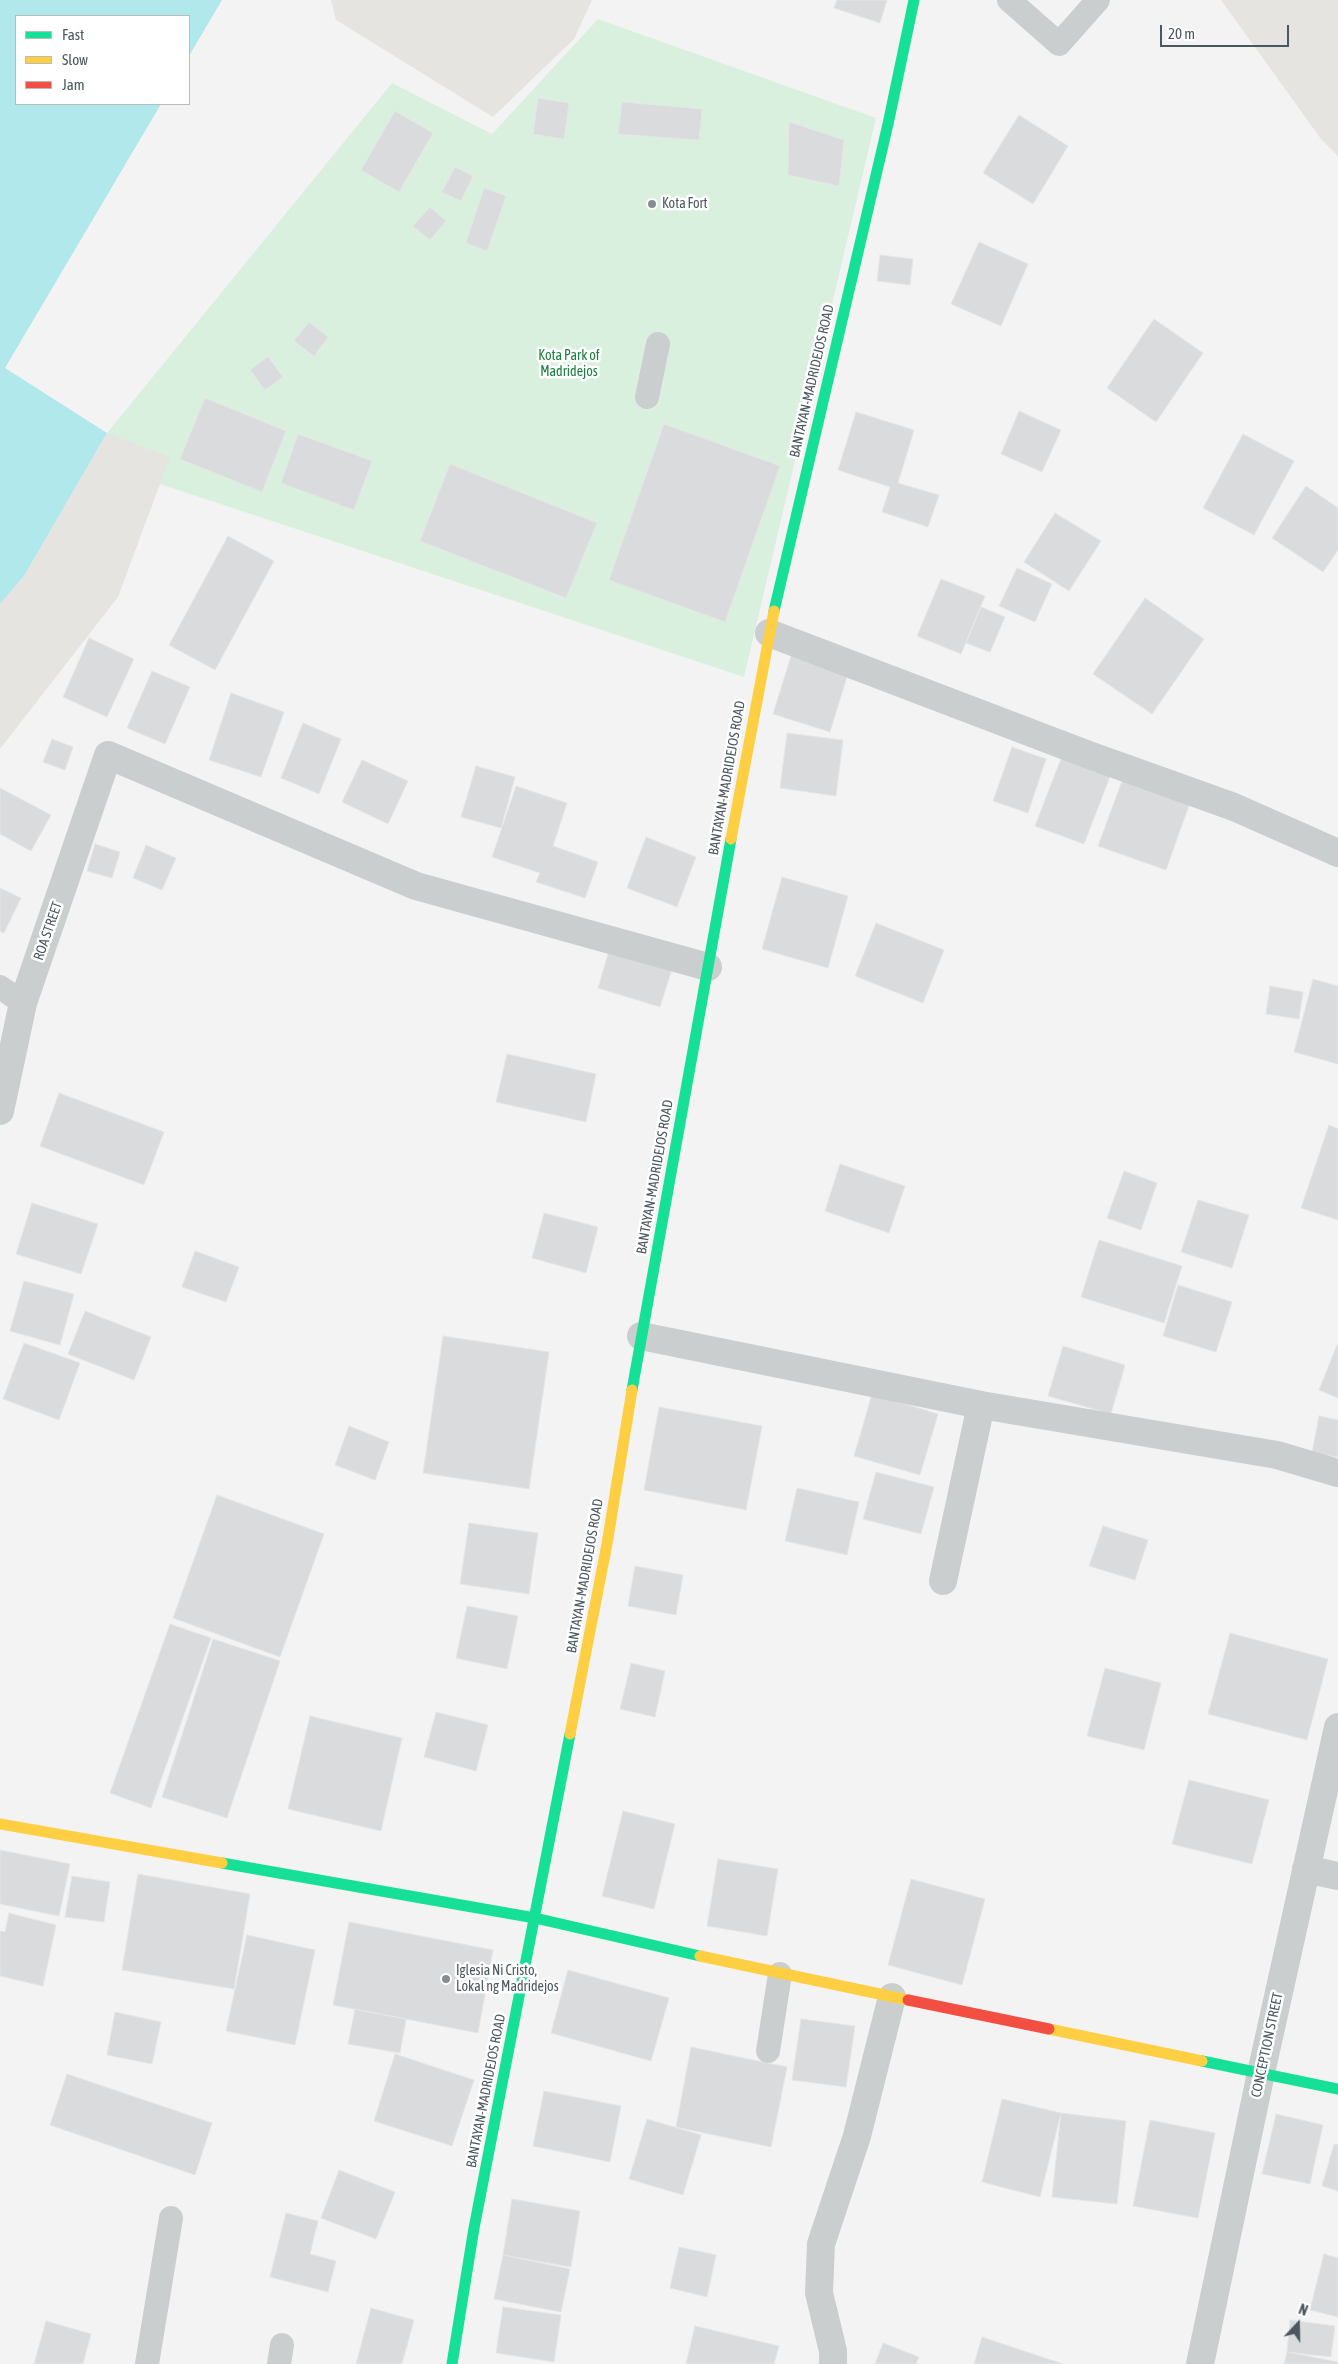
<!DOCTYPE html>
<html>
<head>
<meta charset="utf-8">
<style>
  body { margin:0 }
  #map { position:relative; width:1338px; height:2364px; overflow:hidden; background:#f3f3f3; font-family:"Asap Condensed",sans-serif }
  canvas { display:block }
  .legend { position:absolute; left:15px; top:15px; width:175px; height:90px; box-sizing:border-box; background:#fff; border:1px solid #b7bcbf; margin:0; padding:6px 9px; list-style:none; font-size:15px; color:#4b585f }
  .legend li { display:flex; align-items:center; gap:10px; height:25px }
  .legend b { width:25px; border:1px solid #b7bcbf }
  .north { position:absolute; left:1273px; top:2299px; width:50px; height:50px; -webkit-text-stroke:4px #fff; paint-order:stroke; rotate:21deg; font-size:14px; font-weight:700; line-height:20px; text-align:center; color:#4b585f }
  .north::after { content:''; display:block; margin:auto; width:18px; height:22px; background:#4b585f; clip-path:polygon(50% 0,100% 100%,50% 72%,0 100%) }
  .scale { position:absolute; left:1160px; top:25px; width:129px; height:22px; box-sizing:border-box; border:2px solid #4b585f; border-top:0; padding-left:6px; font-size:15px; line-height:18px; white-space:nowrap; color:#4b585f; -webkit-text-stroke:4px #fff; paint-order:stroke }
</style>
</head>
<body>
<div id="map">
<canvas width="1338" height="2364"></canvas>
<ul class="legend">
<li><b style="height:6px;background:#16e098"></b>Fast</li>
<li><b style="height:6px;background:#ffcf43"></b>Slow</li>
<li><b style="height:6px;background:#f24e42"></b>Jam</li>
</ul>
<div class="north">N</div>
<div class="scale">20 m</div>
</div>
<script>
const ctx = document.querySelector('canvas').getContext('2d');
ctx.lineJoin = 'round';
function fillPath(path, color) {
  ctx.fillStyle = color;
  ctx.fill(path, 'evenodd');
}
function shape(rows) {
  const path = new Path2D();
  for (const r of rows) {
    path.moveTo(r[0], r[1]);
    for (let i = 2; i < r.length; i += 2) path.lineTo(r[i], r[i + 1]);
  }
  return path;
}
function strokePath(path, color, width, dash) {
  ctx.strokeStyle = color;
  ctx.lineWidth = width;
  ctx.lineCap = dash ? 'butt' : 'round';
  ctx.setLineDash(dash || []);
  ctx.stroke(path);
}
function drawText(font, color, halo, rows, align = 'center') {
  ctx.font = font + ' "Asap Condensed",sans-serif';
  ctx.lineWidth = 5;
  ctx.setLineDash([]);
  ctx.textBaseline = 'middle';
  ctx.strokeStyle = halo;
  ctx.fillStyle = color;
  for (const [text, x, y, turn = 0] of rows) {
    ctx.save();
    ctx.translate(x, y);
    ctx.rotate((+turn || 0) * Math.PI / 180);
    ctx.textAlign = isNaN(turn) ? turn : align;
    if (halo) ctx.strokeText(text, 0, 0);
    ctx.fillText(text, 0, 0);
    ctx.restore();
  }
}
fillPath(shape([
  [598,19,876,118,744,677,160,484,107,433,392,83,492,134]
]), '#daf0df');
fillPath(shape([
  [331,0,592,0,574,39,493,117,336,20],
  [1221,0,1338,0,1338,156,1321,139],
  [107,433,170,457,118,597,0,749,0,604,24,576]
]), '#e6e4e0');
fillPath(shape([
  [0,0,222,0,189,56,189,16,16,16,16,104,161,104,5,368,107,433,24,576,0,604]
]), '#b0e8ec');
const building = shape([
  [837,0,887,0,880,23,834,8,837,0],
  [538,98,569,103,564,139,533,134,538,98],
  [622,102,702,109,699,140,618,134,622,102],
  [395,111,433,133,399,192,361,170,395,111],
  [1019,115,1068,146,1033,204,983,173,1019,115],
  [789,122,844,140,839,186,788,175,789,122],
  [455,167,473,176,461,201,442,192,455,167],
  [484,188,506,196,487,251,466,243,484,188],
  [430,207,446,221,430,240,413,226,430,207],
  [979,242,1028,264,1001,326,951,304,979,242],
  [880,255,913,259,910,285,877,281,880,255],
  [1154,319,1203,353,1156,422,1107,388,1154,319],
  [309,322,328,337,314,356,294,341,309,322],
  [268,357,283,377,265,390,250,370,268,357],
  [205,398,286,431,262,492,180,459,205,398],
  [1019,411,1061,430,1042,472,1001,454,1019,411],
  [856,412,914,430,898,483,939,495,928,527,882,512,890,487,838,470,856,412],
  [664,424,780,466,725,622,609,580,664,424],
  [298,434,372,461,354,510,281,483,298,434],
  [1243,434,1294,461,1254,535,1203,508,1243,434],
  [450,464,597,523,566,598,420,541,450,464],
  [1306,486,1338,508,1338,550,1323,572,1272,538,1306,486],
  [1055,513,1101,541,1069,591,1024,562,1055,513],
  [228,536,274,561,215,670,169,645,228,536],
  [1017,568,1052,584,1035,622,999,606,1017,568],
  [941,579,985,596,961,654,917,636,941,579],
  [1145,598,1204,639,1152,714,1093,674,1145,598],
  [981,607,1005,617,990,652,966,643,981,607],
  [89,638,134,659,107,717,63,697,89,638],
  [792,653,849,670,830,732,773,714,792,653],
  [152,671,190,687,165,744,127,728,152,671],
  [231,693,284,712,261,777,209,760,231,693],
  [303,723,341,739,319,794,281,778,303,723],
  [787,733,843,740,836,796,780,788,787,733],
  [52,739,73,747,65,770,43,762,52,739],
  [1012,747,1046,759,1028,813,993,801,1012,747],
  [1062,756,1111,774,1084,844,1035,826,1062,756],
  [362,760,408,781,388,824,342,802,362,760],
  [476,766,515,777,501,828,461,817,476,766],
  [1126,770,1193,794,1166,870,1098,846,1126,770],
  [516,786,567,803,553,846,598,862,585,898,536,882,540,873,492,857,516,786],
  [0,788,51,815,31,851,0,834,0,788],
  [646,837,696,857,677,907,627,888,646,837],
  [95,844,120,852,112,878,87,871,95,844],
  [146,845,176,858,162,890,133,878,146,845],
  [782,877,848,896,828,968,762,949,782,877],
  [0,888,21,898,4,933,0,931,0,888],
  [876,923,944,950,923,1003,855,976,876,923],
  [610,947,673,966,660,1007,598,988,610,947],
  [1313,979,1338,986,1338,1064,1294,1052,1313,979],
  [1270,986,1303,992,1299,1019,1266,1014,1270,986],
  [507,1054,596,1074,586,1122,496,1102,507,1054],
  [59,1093,164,1132,144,1185,40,1146,59,1093],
  [1329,1125,1338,1129,1338,1220,1301,1208,1329,1125],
  [840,1164,905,1186,889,1233,825,1211,840,1164],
  [1124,1171,1157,1183,1141,1230,1107,1218,1124,1171],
  [1198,1200,1249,1215,1232,1268,1181,1252,1198,1200],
  [32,1203,98,1224,81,1274,16,1254,32,1203],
  [544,1213,598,1227,586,1273,532,1258,544,1213],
  [1099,1240,1182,1266,1164,1323,1081,1297,1099,1240],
  [195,1251,239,1267,226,1302,182,1287,195,1251],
  [24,1281,74,1294,60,1345,10,1331,24,1281],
  [1178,1285,1232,1302,1216,1352,1163,1336,1178,1285],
  [85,1311,151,1337,134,1380,68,1354,85,1311],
  [443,1336,549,1352,529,1489,423,1473,443,1336],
  [24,1343,80,1363,59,1420,3,1399,24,1343],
  [1337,1345,1338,1346,1338,1398,1319,1390,1337,1345],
  [1063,1346,1125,1365,1111,1414,1048,1396,1063,1346],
  [872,1394,938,1414,920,1475,854,1456,872,1394],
  [659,1407,762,1426,746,1510,644,1490,659,1407],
  [1319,1416,1338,1420,1338,1457,1312,1453,1319,1416],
  [349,1426,389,1442,375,1480,335,1465,349,1426],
  [876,1472,934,1487,921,1534,863,1519,876,1472],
  [797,1488,859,1502,847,1555,785,1541,797,1488],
  [217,1495,324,1534,280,1657,173,1618,217,1495],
  [469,1523,538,1533,529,1594,460,1584,469,1523],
  [1103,1526,1148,1540,1135,1580,1089,1566,1103,1526],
  [635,1566,683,1575,676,1615,628,1606,635,1566],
  [467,1606,518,1616,507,1669,456,1658,467,1606],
  [170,1624,211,1638,151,1808,110,1793,170,1624],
  [1230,1633,1328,1659,1307,1740,1208,1714,1230,1633],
  [213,1639,280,1661,227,1818,162,1797,213,1639],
  [631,1663,665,1671,655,1717,620,1709,631,1663],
  [1105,1668,1161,1683,1144,1750,1087,1736,1105,1668],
  [436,1712,488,1725,476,1771,424,1757,436,1712],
  [310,1716,402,1738,381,1831,288,1809,310,1716],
  [1189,1780,1269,1800,1252,1864,1172,1844,1189,1780],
  [623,1811,675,1824,654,1909,602,1896,623,1811],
  [0,1850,70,1864,59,1916,0,1904,0,1850],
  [718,1859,778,1869,767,1936,707,1926,718,1859],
  [138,1874,250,1894,234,1989,122,1970,138,1874],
  [72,1876,110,1882,104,1922,65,1917,72,1876],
  [911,1879,985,1899,962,1985,888,1965,911,1879],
  [9,1913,56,1925,43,1986,0,1976,0,1931,5,1932,9,1913],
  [349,1922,493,1950,478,2033,333,2005,349,1922],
  [247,1935,315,1950,295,2045,226,2031,247,1935],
  [568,1970,669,1998,651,2061,551,2033,568,1970],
  [355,2009,406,2019,400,2053,348,2044,355,2009],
  [115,2012,161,2022,152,2064,107,2055,115,2012],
  [801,2019,855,2026,846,2087,792,2080,801,2019],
  [691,2047,787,2067,771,2147,676,2127,691,2047],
  [395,2054,474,2080,452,2146,374,2121,395,2054],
  [67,2074,212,2123,195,2175,50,2125,67,2074],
  [544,2091,621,2106,610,2162,533,2146,544,2091],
  [1002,2099,1061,2113,1040,2197,982,2182,1002,2099],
  [1061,2113,1126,2121,1117,2204,1052,2197,1061,2113],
  [1276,2114,1323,2125,1310,2184,1262,2174,1276,2114],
  [647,2119,701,2135,683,2195,629,2179,647,2119],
  [1150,2120,1215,2133,1198,2218,1133,2206,1150,2120],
  [1334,2144,1338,2145,1338,2191,1322,2186,1334,2144],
  [339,2170,395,2192,376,2239,321,2218,339,2170],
  [512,2199,580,2211,571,2267,503,2255,512,2199],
  [286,2213,318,2221,310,2254,336,2261,328,2292,270,2277,286,2213],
  [679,2247,716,2255,707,2297,670,2288,679,2247],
  [1324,2254,1338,2258,1338,2317,1310,2310,1324,2254],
  [503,2255,570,2269,561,2312,494,2299,503,2255],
  [503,2307,561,2315,554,2362,496,2353,503,2307],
  [371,2308,414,2320,402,2364,356,2364,371,2308],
  [1290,2320,1335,2326,1331,2357,1287,2352,1290,2320],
  [46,2321,91,2334,83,2364,34,2364,46,2321],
  [695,2326,779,2346,774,2364,686,2364,695,2326],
  [982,2337,1063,2364,974,2364,982,2337],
  [883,2343,919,2357,916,2364,875,2364,883,2343],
  [1287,2352,1338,2362,1338,2364,1284,2364,1287,2352]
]);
fillPath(building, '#d9dbdc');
strokePath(building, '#e5e5e6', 1);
strokePath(shape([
  [1009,0,1059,44,1098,0],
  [647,397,658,344],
  [0,987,23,1003],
  [768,2051,780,1974],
  [147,2364,171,2218],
  [279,2364,282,2345]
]), '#cbcecf', 24);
strokePath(shape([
  [769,633,1089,755,1234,807,1338,853],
  [0,1111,23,1003,108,755,416,886,708,967],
  [641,1336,981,1405,1277,1455,1338,1473],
  [943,1581,981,1405],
  [1306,1869,1338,1876],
  [833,2364,833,2351,819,2293,821,2244,857,2136,892,1997],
  [1200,2364,1261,2073,1338,1727]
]), '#cbcecf', 28);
strokePath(shape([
  [774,611,888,124,914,0],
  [632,1390,731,839],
  [222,1863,535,1918,700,1956],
  [1202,2061,1338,2089],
  [452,2364,474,2228,570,1734]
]), '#16e098', 11);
strokePath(shape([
  [731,839,774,611],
  [570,1734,607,1544,632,1390],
  [0,1824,222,1863],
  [700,1956,908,2000],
  [1049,2029,1202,2061]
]), '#ffcf43', 11);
strokePath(shape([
  [908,2000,1049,2029]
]), '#f24e42', 11);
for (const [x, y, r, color] of [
  [652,204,5,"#868e93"],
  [446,1979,5,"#868e93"]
]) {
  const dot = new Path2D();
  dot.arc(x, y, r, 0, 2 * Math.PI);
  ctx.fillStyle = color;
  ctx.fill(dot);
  strokePath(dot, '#fff', 2);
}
drawText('14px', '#4b585f', '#fff', [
  ["Kota Fort",662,204],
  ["Iglesia Ni Cristo,",456,1971],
  ["Lokal ng Madridejos",456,1987]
], 'left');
drawText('14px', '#1d7f3f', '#fff', [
  ["Kota Park of",569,356],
  ["Madridejos",569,372]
]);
drawText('14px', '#4b585f', '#fff', [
  ["BANTAYAN-MADRIDEJOS ROAD",812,381,-77],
  ["BANTAYAN-MADRIDEJOS ROAD",727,778,-80],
  ["ROA STREET",48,931,-71],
  ["BANTAYAN-MADRIDEJOS ROAD",655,1177,-80],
  ["BANTAYAN-MADRIDEJOS ROAD",585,1576,-80],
  ["CONCEPTION STREET",1267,2045,-78],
  ["BANTAYAN-MADRIDEJOS ROAD",486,2091,-79]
]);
</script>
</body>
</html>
